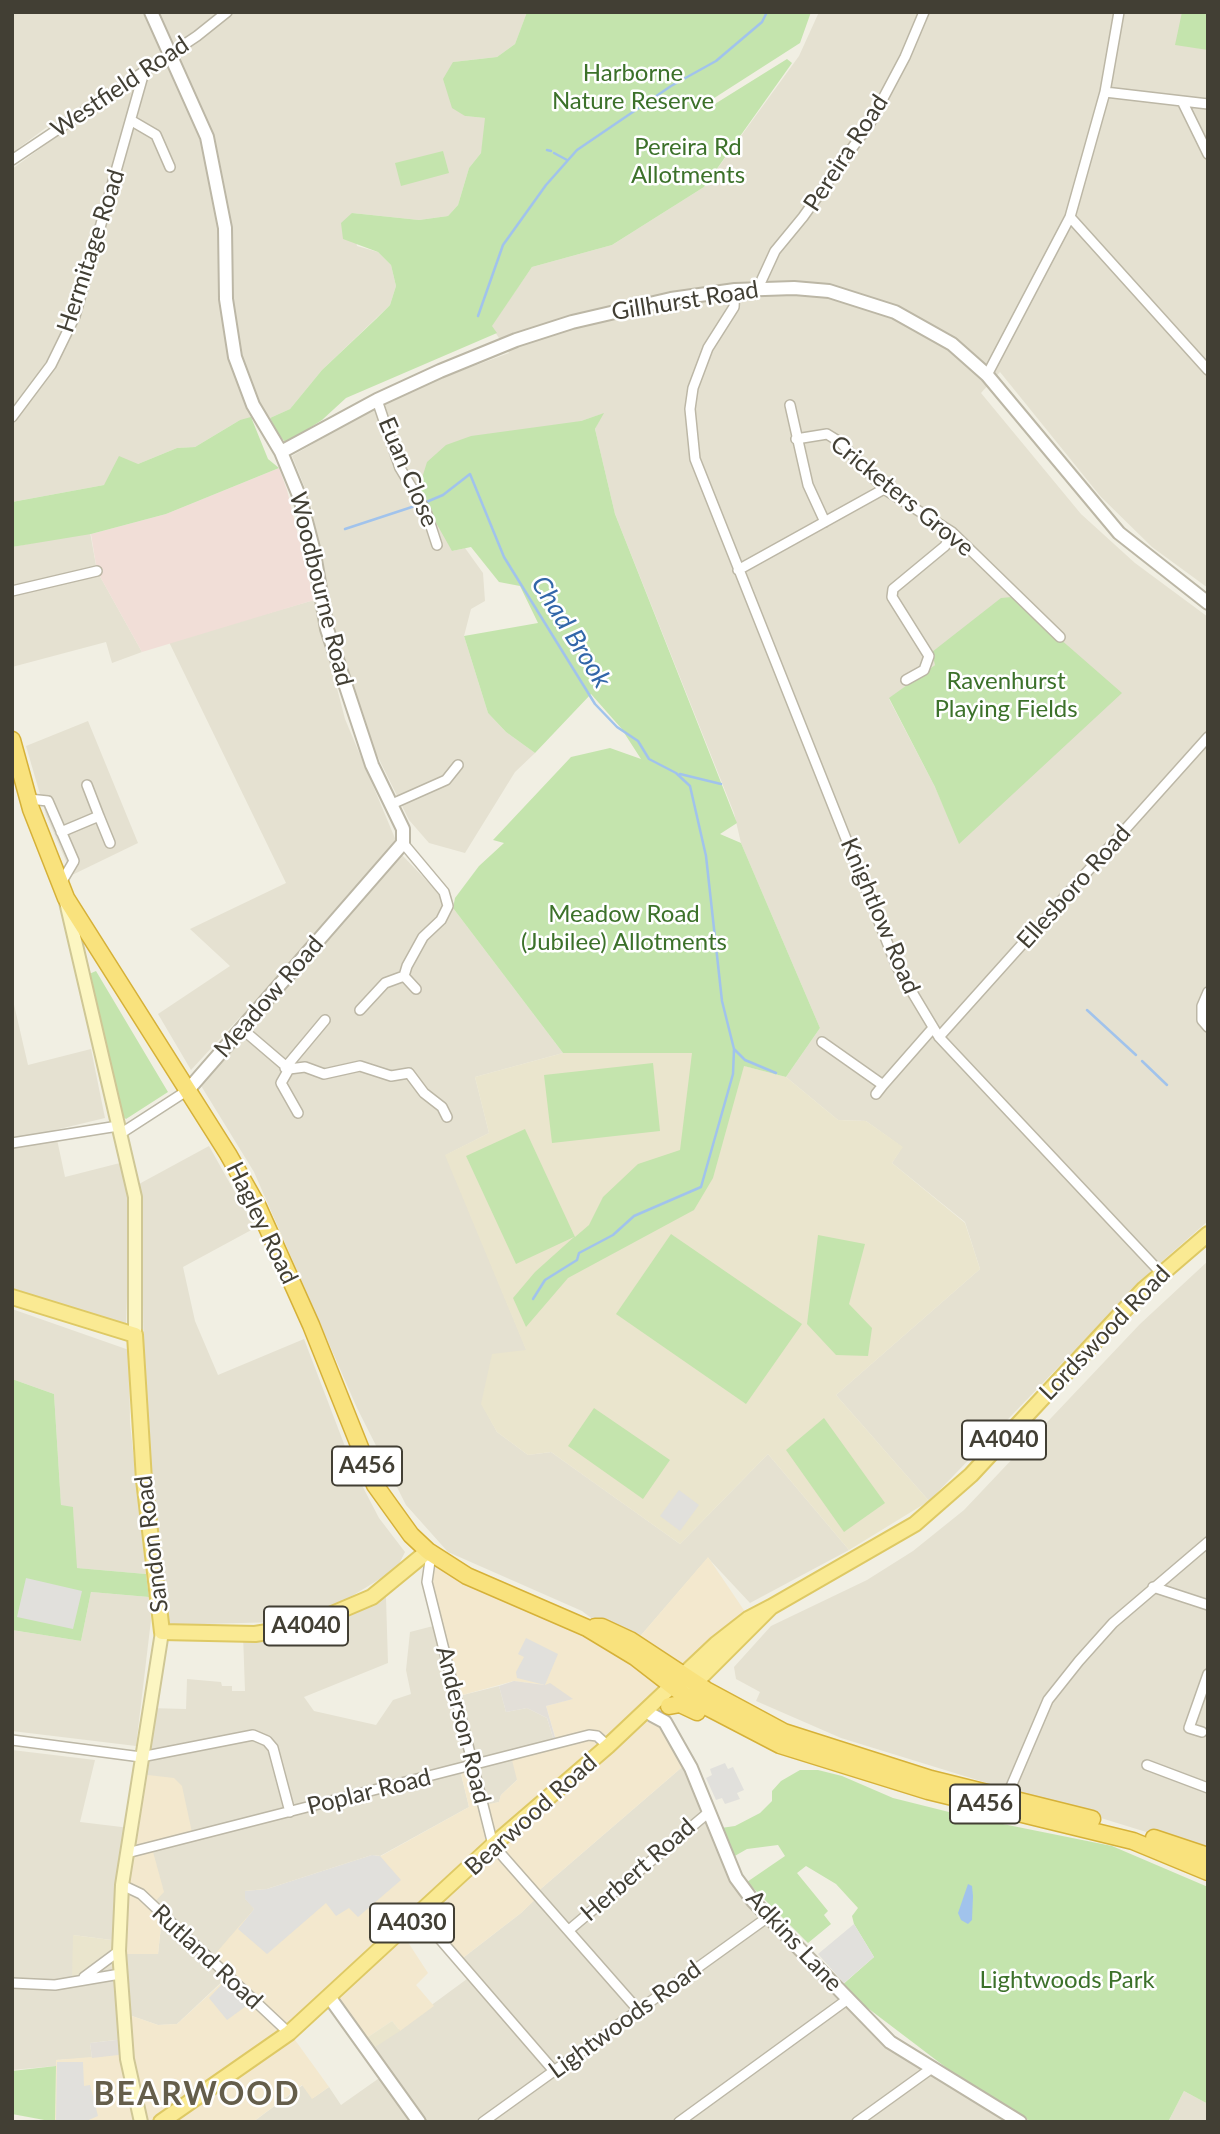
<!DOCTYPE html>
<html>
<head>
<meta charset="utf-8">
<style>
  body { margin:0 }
  #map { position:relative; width:1220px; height:2134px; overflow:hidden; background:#f1efe3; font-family:Lato,sans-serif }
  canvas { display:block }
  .frame { position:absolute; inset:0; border:14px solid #423f34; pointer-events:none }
</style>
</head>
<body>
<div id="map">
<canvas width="1220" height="2134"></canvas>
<div class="frame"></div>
</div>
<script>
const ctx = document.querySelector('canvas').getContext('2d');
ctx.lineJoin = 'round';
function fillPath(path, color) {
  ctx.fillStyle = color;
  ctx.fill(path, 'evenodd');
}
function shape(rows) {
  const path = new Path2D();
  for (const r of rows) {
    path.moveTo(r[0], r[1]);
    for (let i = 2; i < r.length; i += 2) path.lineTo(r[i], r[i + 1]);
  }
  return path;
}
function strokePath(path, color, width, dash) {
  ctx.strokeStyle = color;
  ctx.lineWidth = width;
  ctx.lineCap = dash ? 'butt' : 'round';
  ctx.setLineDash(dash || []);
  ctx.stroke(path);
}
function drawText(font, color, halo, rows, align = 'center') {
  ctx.font = font + ' Lato,sans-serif';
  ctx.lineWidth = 5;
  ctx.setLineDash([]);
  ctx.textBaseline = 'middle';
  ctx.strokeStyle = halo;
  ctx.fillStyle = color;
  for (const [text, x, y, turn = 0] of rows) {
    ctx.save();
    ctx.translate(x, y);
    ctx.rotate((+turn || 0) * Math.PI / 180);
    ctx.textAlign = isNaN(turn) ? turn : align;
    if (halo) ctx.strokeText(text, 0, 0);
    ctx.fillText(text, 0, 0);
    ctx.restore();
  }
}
fillPath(shape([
  [12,12,527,12,515,44,497,57,453,62,465,116,485,118,485,133,481,153,469,168,458,205,448,216,419,220,352,213,357,246,378,252,391,265,396,286,390,305,322,370,290,409,268,419,240,420,195,447,177,448,138,464,104,485,12,502,12,169,56,137,47,127,12,153],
  [819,12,1208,12,1208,588,1152,547,1101,497,1000,372,981,393,1081,514,1135,563,1208,617,1208,1221,1150,1272,929,1501,836,1395,980,1269,965,1222,892,1163,902,1147,866,1121,838,1120,786,1077,820,1028,741,843,734,813,615,514,595,429,602,414,581,421,452,551,465,548,483,573,485,601,471,609,464,636,488,713,506,732,535,753,515,772,465,853,429,843,409,820,375,751,349,676,330,609,311,503,292,456,369,411,433,381,509,353,491,326,532,267,612,245,704,187,799,56],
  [935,665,960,843,935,787,889,699],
  [90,532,97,571,142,652,112,663,106,642,12,667,12,547],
  [314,600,345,719,402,855,453,908,563,1053,475,1077,489,1133,446,1155,527,1351,482,1404,497,1432,528,1455,551,1452,680,1544,768,1454,849,1550,750,1603,708,1558,630,1648,582,1611,448,1552,406,1505,357,1408,254,1172,200,1084,252,1026,240,1017,191,1070,158,1014,230,966,190,929,286,883,169,642],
  [88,721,138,843,72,875,46,815,26,746],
  [12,996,28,1065,91,1049,105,1118,55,1130,65,1177,120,1163,130,1205,126,1326,12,1288],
  [209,1146,255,1228,183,1267,195,1321,218,1375,304,1339,354,1470,379,1518,405,1552,399,1564,383,1577,334,1607,278,1622,167,1625,144,1394,142,1211,139,1184],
  [1208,1261,1208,1851,841,1738,756,1701,760,1692,736,1679,734,1667,771,1626,867,1580,913,1551,964,1510,1140,1324],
  [12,1309,129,1350,130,1423,146,1574,76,1568,73,1508,61,1506,54,1394,12,1379],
  [383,1590,386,1598,388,1663,304,1697,314,1711,376,1725,393,1700,411,1694,406,1670,410,1632,437,1625,455,1697,499,1686,506,1712,527,1708,547,1718,555,1744,501,1795,499,1802,484,1806,460,1770,469,1807,380,1856,372,1855,267,1889,245,1891,255,1909,238,1929,228,1976,177,2024,158,2025,132,2016,125,2039,90,2043,92,2058,56,2060,56,2066,12,2070,12,1750,95,1760,80,1822,130,1828,119,1941,73,1935,111,1966,119,1964,119,1954,158,1954,161,1926,152,1905,152,1848,193,1837,190,1828,154,1777,139,1774,149,1708,186,1709,187,1679,221,1682,222,1686,232,1686,232,1691,245,1691,243,1634,280,1631],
  [91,1592,149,1597,151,1620,136,1746,12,1731,12,1630,81,1641],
  [688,1762,736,1878,890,2042,1017,2122,253,2122,303,2085,313,2098,329,2087,341,2105,385,2074,369,2051,471,1976,459,1961,521,1913,538,1896,536,1893],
  [1184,2091,1208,2104,1208,2122,1168,2122]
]), '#e5e1d1');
fillPath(shape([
  [431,1554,630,1648,708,1557,752,1622,651,1712,688,1762,536,1893,539,1896,521,1913,459,1961,420,1916,402,1933,428,1973,416,1985,434,2006,400,2031,392,2021,362,2041,330,1999,290,2033,329,2087,312,2099,302,2085,253,2122,55,2122,56,2060,127,2054,124,2017,132,2016,158,2025,177,2024,228,1977,210,1960,254,1909,245,1899,245,1891,267,1889,372,1855,381,1856,469,1807,460,1769,473,1766,484,1805,499,1802,501,1795,517,1780,511,1756,557,1743,546,1706,572,1699,545,1685,514,1681,455,1697,427,1582],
  [139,1774,174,1778,182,1786,193,1837,152,1848,164,1892,152,1905,167,1919,161,1926,158,1954,119,1954]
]), '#f3e8ce');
fillPath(shape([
  [514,1681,545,1685,550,1683,573,1699,546,1706,557,1744,555,1744,547,1718,527,1708,506,1712,499,1686],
  [125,2039,127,2054,92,2058,90,2043]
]), '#e3dfd8');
fillPath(shape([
  [641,1051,692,1052,786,1077,838,1120,866,1121,903,1147,892,1163,965,1223,980,1269,836,1395,929,1501,849,1550,768,1454,680,1544,551,1452,528,1455,497,1432,481,1404,492,1354,526,1350,445,1155,489,1133,475,1077,563,1053],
  [73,1935,119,1941,119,1964,72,1981],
  [392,2021,400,2031,369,2051,362,2041]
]), '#eae5cd');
fillPath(shape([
  [279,468,287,490,314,600,142,652,97,571,91,534,166,514]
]), '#f1ded7');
fillPath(shape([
  [527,12,811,12,800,43,708,102,710,107,787,59,792,63,704,187,612,245,532,267,492,326,497,333,346,398,322,420,286,443,278,434,270,418,290,409,322,370,376,319,390,305,396,286,391,265,378,252,343,239,341,223,352,213,419,220,448,216,458,205,469,168,481,153,485,118,465,116,452,108,443,79,453,62,497,57,515,44],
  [1182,12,1208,12,1208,50,1175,45],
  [443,151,449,173,401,186,395,163],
  [604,413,595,429,615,514,737,823,720,834,741,843,820,1028,786,1077,744,1066,713,1178,694,1210,568,1278,526,1327,513,1298,535,1272,574,1237,516,1264,466,1156,525,1129,575,1237,589,1225,603,1197,638,1164,680,1150,692,1053,563,1053,453,908,455,898,479,866,504,843,493,840,571,757,610,748,641,759,621,728,591,694,535,753,506,732,488,713,464,636,538,623,520,586,499,582,471,547,452,551,418,491,427,462,446,445,471,436,581,421],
  [251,417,268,459,279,468,166,514,91,534,12,547,12,502,104,485,119,456,138,464,177,448,195,447,240,420],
  [1012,597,1122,693,959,844,935,787,889,698,935,665,932,652,1001,598],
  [96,971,168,1092,126,1119,122,1116,89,974],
  [653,1063,660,1131,552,1143,544,1075],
  [671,1234,802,1324,746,1404,616,1314],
  [818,1235,865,1244,849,1304,872,1328,868,1356,836,1355,807,1324],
  [12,1379,54,1394,61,1505,73,1507,77,1568,146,1574,149,1597,91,1592,81,1641,12,1630],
  [594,1408,670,1460,643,1499,568,1446],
  [824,1418,885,1503,844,1532,786,1450],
  [800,1770,818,1770,842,1776,893,1798,973,1818,1112,1846,1208,1887,1208,2104,1184,2091,1168,2122,1032,2122,969,2085,840,1987,874,1957,854,1924,852,1916,858,1908,836,1884,806,1866,797,1873,828,1911,824,1915,831,1924,808,1943,747,1882,785,1856,778,1845,747,1849,733,1857,721,1828,735,1826,760,1813,772,1801,772,1791,781,1781],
  [56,2066,55,2122,12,2114,12,2071]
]), '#c4e4ad');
fillPath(shape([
  [679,1490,699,1505,680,1531,660,1516],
  [26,1578,82,1591,73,1629,17,1617],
  [526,1638,558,1654,545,1685,517,1678,516,1672,524,1657,518,1654],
  [725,1763,728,1769,733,1767,744,1790,737,1793,740,1799,725,1804,722,1798,716,1800,706,1778,712,1775,710,1769],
  [372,1855,380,1856,401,1880,358,1917,349,1908,336,1916,326,1903,267,1954,238,1929,254,1909,245,1899,245,1891,267,1889],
  [854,1924,874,1957,844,1983,818,1954],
  [224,1982,249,2004,227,2020,209,1998],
  [57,2062,83,2062,84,2086,90,2085,98,2116,84,2122,56,2122]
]), '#e1e0dc');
fillPath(shape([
  [968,1884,972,1886,973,1896,972,1920,968,1924,961,1920,958,1913]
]), '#a1c3ec');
strokePath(shape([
  [547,150,551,151],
  [554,153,567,160],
  [478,316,503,245,546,185,577,150,671,86,716,61,762,22,767,12],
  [424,503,443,495,470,474,504,557,595,704,617,727,638,741,649,759,676,773,690,786,706,856,722,1001,734,1049,733,1074,701,1187,634,1216,613,1235,579,1253,577,1260,545,1280,533,1299],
  [345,529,418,505],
  [680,774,721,784],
  [1087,1010,1136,1055],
  [734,1049,745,1060,776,1073],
  [1142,1061,1167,1085]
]), '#a1c3ec', 2.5);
const minor = shape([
  [1105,92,1208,104],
  [1182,101,1208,154],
  [132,121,156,135,170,167],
  [12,160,197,36,227,12],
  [1070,217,1208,370],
  [758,288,775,251,803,217,870,123,905,57,924,12],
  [735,290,734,307,708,348,693,388,690,409,695,459,897,967,939,1037,1161,1273],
  [987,375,1070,217,1105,92,1119,12],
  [377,400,400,468,426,511,437,545],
  [790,405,808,485,825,522],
  [12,417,51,365,75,316,144,72],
  [796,439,827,434,840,442,884,489,952,532,1060,637],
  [738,570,884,489],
  [12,591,97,571],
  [906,680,924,670,929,656,892,597,893,589,945,546,952,532],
  [87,785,99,816],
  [29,799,48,801,74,861,61,883],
  [392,804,446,780,458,765],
  [61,832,99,816,110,843],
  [403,843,444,892,448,906,441,920,423,937,407,966,404,976,416,989],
  [1208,992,1202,1006,1202,1020,1208,1027],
  [360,1010,385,983,404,976],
  [241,1028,289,1069,305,1067,324,1074,360,1066,391,1076,409,1073,424,1093,442,1107,447,1117],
  [939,1037,1208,737],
  [822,1042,883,1085,933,1028],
  [285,1068,325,1020],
  [289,1069,281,1083,298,1113],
  [876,1094,883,1085],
  [120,1134,188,1090],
  [12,1143,118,1126],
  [431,1554,427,1582,493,1845,639,2011],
  [1153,1587,1208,1605],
  [1202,1732,1189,1728,1208,1674],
  [12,1740,141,1757,253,1735,267,1741,273,1748,290,1812],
  [1147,1765,1208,1788],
  [1007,1796,1048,1700,1079,1661,1113,1623,1208,1542],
  [127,1853,589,1735,597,1736,608,1746],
  [122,1885,141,1894,289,2033],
  [420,1916,554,2071],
  [569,1930,709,1812],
  [84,1977,119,1951],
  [12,1983,55,1985,120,1974],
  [483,2122,768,1917],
  [679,2122,848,1999],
  [857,2122,932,2068]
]);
const tertiary = shape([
  [151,12,207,137,225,228,226,299,235,357,253,405,281,452,300,498,313,548,327,629,372,765,403,829,403,843,188,1090],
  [281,452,377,400,440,371,516,340,572,322,671,299,735,290,794,288,829,291,895,312,952,344,987,375,1119,533,1208,603],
  [652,1715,665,1722,691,1768,736,1878,753,1901,890,2042,1020,2122],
  [330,1998,419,2122]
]);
const secondary = shape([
  [66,902,135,1197,135,1335],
  [141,2122,127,2059,119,1951,122,1885,162,1632]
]);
const primary = shape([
  [12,1297,135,1335,144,1480,162,1632,255,1634,304,1626,372,1597,428,1551],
  [689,1689,771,1607,915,1524,971,1475,1144,1289,1208,1234],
  [161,2122,289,2033,493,1845,608,1746,716,1644,748,1619,771,1607]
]);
const trunk = shape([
  [12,740,31,809,66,898,228,1154,258,1207,311,1325,375,1485,411,1535,428,1551,467,1576,587,1628,635,1657,684,1695,780,1745,928,1791,1133,1841,1208,1872],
  [595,1627,602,1627,630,1640,706,1690,784,1732,931,1779,1092,1819],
  [669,1706,680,1704,697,1712],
  [1154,1838,1208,1856]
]);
strokePath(minor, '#bcb7a6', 12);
strokePath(tertiary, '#bcb7a6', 16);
strokePath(secondary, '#cfc795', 16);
strokePath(primary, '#dec964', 18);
strokePath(trunk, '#d6b138', 19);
strokePath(minor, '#fff', 9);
strokePath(tertiary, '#fff', 12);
strokePath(secondary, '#fcf6c2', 12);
strokePath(primary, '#faea93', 14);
strokePath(trunk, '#f9e27d', 16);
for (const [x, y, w] of [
  [1004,1440,84],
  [367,1466,70],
  [306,1626,84],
  [985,1804,70],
  [412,1923,84]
]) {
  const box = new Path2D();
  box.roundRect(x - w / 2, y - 19.5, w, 39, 5);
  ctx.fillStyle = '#fff';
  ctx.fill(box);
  strokePath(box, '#423f34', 2);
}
drawText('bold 23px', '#423f34', null, [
  ["A4040",1004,1440],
  ["A456",367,1466],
  ["A4040",306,1626],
  ["A456",985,1804],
  ["A4030",412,1923]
]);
drawText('24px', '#3c712a', '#fff', [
  ["Harborne",633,73],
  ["Nature Reserve",633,101],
  ["Pereira Rd",688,147],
  ["Allotments",688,175],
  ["Ravenhurst",1006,681],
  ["Playing Fields",1006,709],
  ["Meadow Road",624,914],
  ["(Jubilee) Allotments",624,942],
  ["Lightwoods Park",1067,1980]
]);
drawText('24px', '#423f34', '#fff', [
  ["Westfield Road",120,87,-34],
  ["Pereira Road",846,153,-57],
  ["Hermitage Road",91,251,-72],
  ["Gillhurst Road",685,301,-9],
  ["Euan Close",408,472,67],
  ["Cricketers Grove",902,496,39],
  ["Woodbourne Road",321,589,76],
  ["Ellesboro Road",1074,887,-48],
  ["Knightlow Road",880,916,67],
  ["Meadow Road",269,997,-49],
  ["Hagley Road",262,1223,64],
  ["Lordswood Road",1105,1333,-46],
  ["Sandon Road",152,1544,-97],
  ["Anderson Road",463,1725,76],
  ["Poplar Road",369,1792,-14],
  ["Bearwood Road",531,1815,-42],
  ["Herbert Road",638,1870,-41],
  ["Adkins Lane",794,1941,47],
  ["Rutland Road",207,1957,43],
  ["Lightwoods Road",625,2020,-36]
]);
drawText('italic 26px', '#3267a9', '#fff', [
  ["Chad Brook",571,632,58]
]);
ctx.letterSpacing = '2px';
drawText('bold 32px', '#655e4b', '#fff', [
  ["BEARWOOD",197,2095]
]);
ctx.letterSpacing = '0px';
</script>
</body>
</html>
